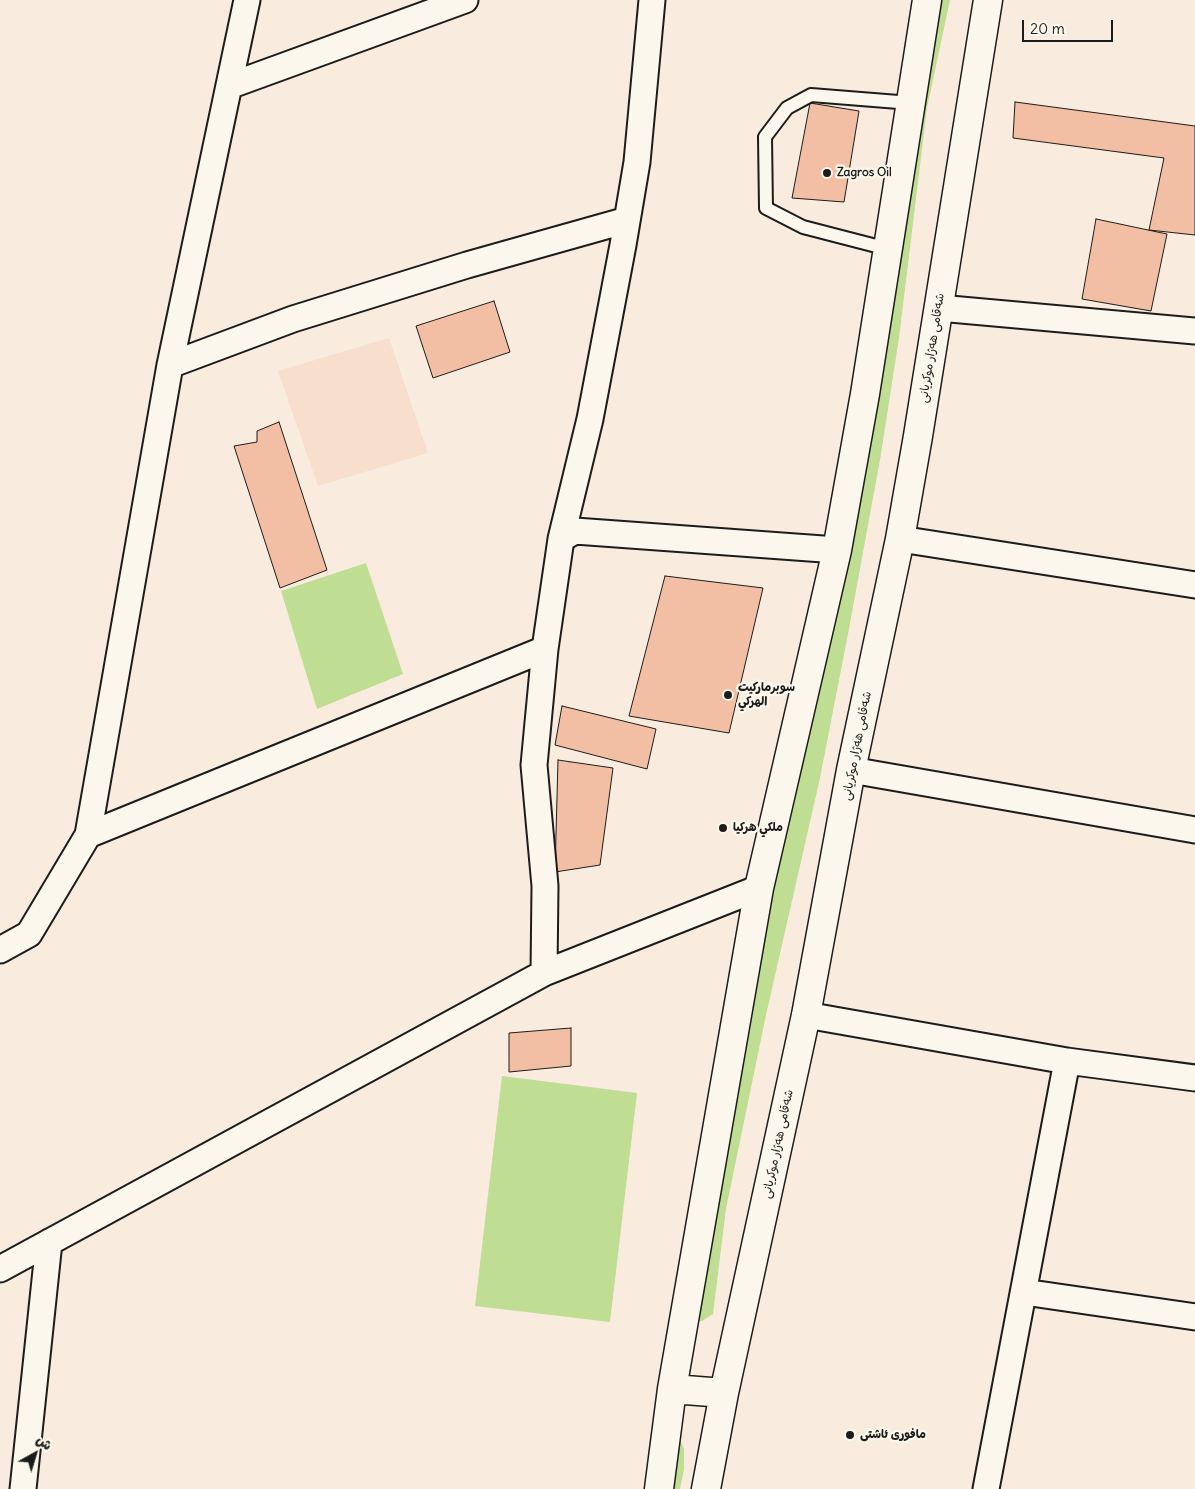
<!DOCTYPE html>
<html>
<head>
<meta charset="utf-8">
<style>
  body { margin:0 }
  #map { position:relative; width:1195px; height:1489px; overflow:hidden; background:#f9ecde; font-family:Delius,"Playpen Sans Arabic",sans-serif }
  canvas { display:block }
  .north { position:absolute; left:10px; top:1429px; width:50px; height:50px; -webkit-text-stroke:4px #fbf7ec; paint-order:stroke; rotate:39deg; font-size:14px; font-weight:700; line-height:20px; text-align:center; color:#1c1c1c }
  .north::after { content:''; display:block; margin:auto; width:18px; height:22px; background:#1c1c1c; clip-path:polygon(50% 0,100% 100%,50% 72%,0 100%) }
  .scale { position:absolute; left:1022px; top:20px; width:91px; height:22px; box-sizing:border-box; border:2px solid #1c1c1c; border-top:0; padding-left:6px; font-size:15px; line-height:18px; white-space:nowrap; color:#1c1c1c; -webkit-text-stroke:4px #fbf7ec; paint-order:stroke }
</style>
</head>
<body>
<div id="map">
<canvas width="1195" height="1489"></canvas>
<div class="north">ش</div>
<div class="scale">20 m</div>
</div>
<script>
const ctx = document.querySelector('canvas').getContext('2d');
ctx.lineJoin = 'round';
function fillPath(path, color) {
  ctx.fillStyle = color;
  ctx.fill(path, 'evenodd');
}
function shape(rows) {
  const path = new Path2D();
  for (const r of rows) {
    path.moveTo(r[0], r[1]);
    for (let i = 2; i < r.length; i += 2) path.lineTo(r[i], r[i + 1]);
  }
  return path;
}
function strokePath(path, color, width, dash) {
  ctx.strokeStyle = color;
  ctx.lineWidth = width;
  ctx.lineCap = dash ? 'butt' : 'round';
  ctx.setLineDash(dash || []);
  ctx.stroke(path);
}
function drawText(font, color, halo, rows, align = 'center') {
  ctx.font = font + ' Delius,"Playpen Sans Arabic",sans-serif';
  ctx.lineWidth = 4.5;
  ctx.setLineDash([]);
  ctx.textBaseline = 'middle';
  ctx.strokeStyle = halo;
  ctx.fillStyle = color;
  for (const [text, x, y, turn = 0] of rows) {
    ctx.save();
    ctx.translate(x, y);
    ctx.rotate((+turn || 0) * Math.PI / 180);
    ctx.textAlign = isNaN(turn) ? turn : align;
    if (halo) ctx.strokeText(text, 0, 0);
    ctx.fillText(text, 0, 0);
    ctx.restore();
  }
}
fillPath(shape([
  [389,338,428,453,318,486,278,371]
]), '#f7decd');
fillPath(shape([
  [927,0,950,0,927,108,899,338,880,460,848,634,820,778,766,1015,726,1209,713,1314,702,1321,692,1320],
  [366,563,403,674,317,709,281,591],
  [502,1076,637,1093,610,1322,475,1306],
  [671,1435,680,1439,684,1449,684,1469,680,1489,652,1489]
]), '#c0dd94');
const building = shape([
  [1015,102,1195,126,1195,235,1149,230,1164,158,1013,138,1015,102],
  [810,103,859,111,844,202,792,198,810,103],
  [1096,219,1167,234,1151,311,1082,299,1096,219],
  [494,301,510,352,433,378,416,326,494,301],
  [279,422,327,570,280,588,234,446,257,442,257,431,279,422],
  [665,576,763,588,729,733,629,716,665,576],
  [562,706,656,729,647,769,555,745,562,706],
  [558,760,613,768,600,865,555,872,558,760],
  [571,1028,571,1066,509,1072,509,1033,571,1028]
]);
fillPath(building, '#f3bfa4');
strokePath(building, '#1c1c1c', 1);
const lane = shape([
  [888,249,803,227,766,208,765,137,787,108,811,95,911,103]
]);
const street = shape([
  [229,86,465,0],
  [939,308,1195,331],
  [170,365,293,319,467,265,627,220],
  [561,539,590,419,623,245,637,162,652,0],
  [900,539,1195,585],
  [851,770,1195,830],
  [88,835,545,649],
  [0,950,29,934,88,835,170,365,247,0],
  [544,973,545,886,534,765,545,649,561,539,575,531,837,550],
  [806,1015,1067,1061,1195,1078],
  [0,1269,544,973,759,888],
  [1024,1292,1195,1317],
  [23,1489,49,1242],
  [986,1489,1067,1061]
]);
const highway = shape([
  [672,1389,724,1393],
  [659,1489,672,1389,759,888,837,550,865,394,927,0],
  [706,1489,724,1393,806,1015,851,770,900,539,918,436,988,0]
]);
strokePath(lane, '#1c1c1c', 16);
strokePath(street, '#1c1c1c', 29);
strokePath(highway, '#1c1c1c', 31);
strokePath(lane, '#fbf7ec', 12);
strokePath(street, '#fbf7ec', 25);
strokePath(highway, '#fbf7ec', 28);
for (const [x, y, r, color] of [
  [827,173,5,"#1c1c1c"],
  [728,695,5,"#1c1c1c"],
  [723,828,5,"#1c1c1c"],
  [850,1435,5,"#1c1c1c"]
]) {
  const dot = new Path2D();
  dot.arc(x, y, r, 0, 2 * Math.PI);
  ctx.fillStyle = color;
  ctx.fill(dot);
  strokePath(dot, '#fbf7ec', 2);
}
drawText('bold 12px', '#1c1c1c', '#fbf7ec', [
  ["Zagros Oil",837,173],
  ["سوبرماركيت",738,688],
  ["الهركي",738,702],
  ["ملكي هركيا",733,828],
  ["مافوری ئاشتی",860,1435]
], 'left');
drawText('12px', '#1c1c1c', '#fbf7ec', [
  ["شەقامی ھەژار موکریانی",932,348,-81],
  ["شەقامی ھەژار موکریانی",857,746,-79],
  ["شەقامی ھەژار موکریانی",778,1144,-78]
]);
</script>
</body>
</html>
